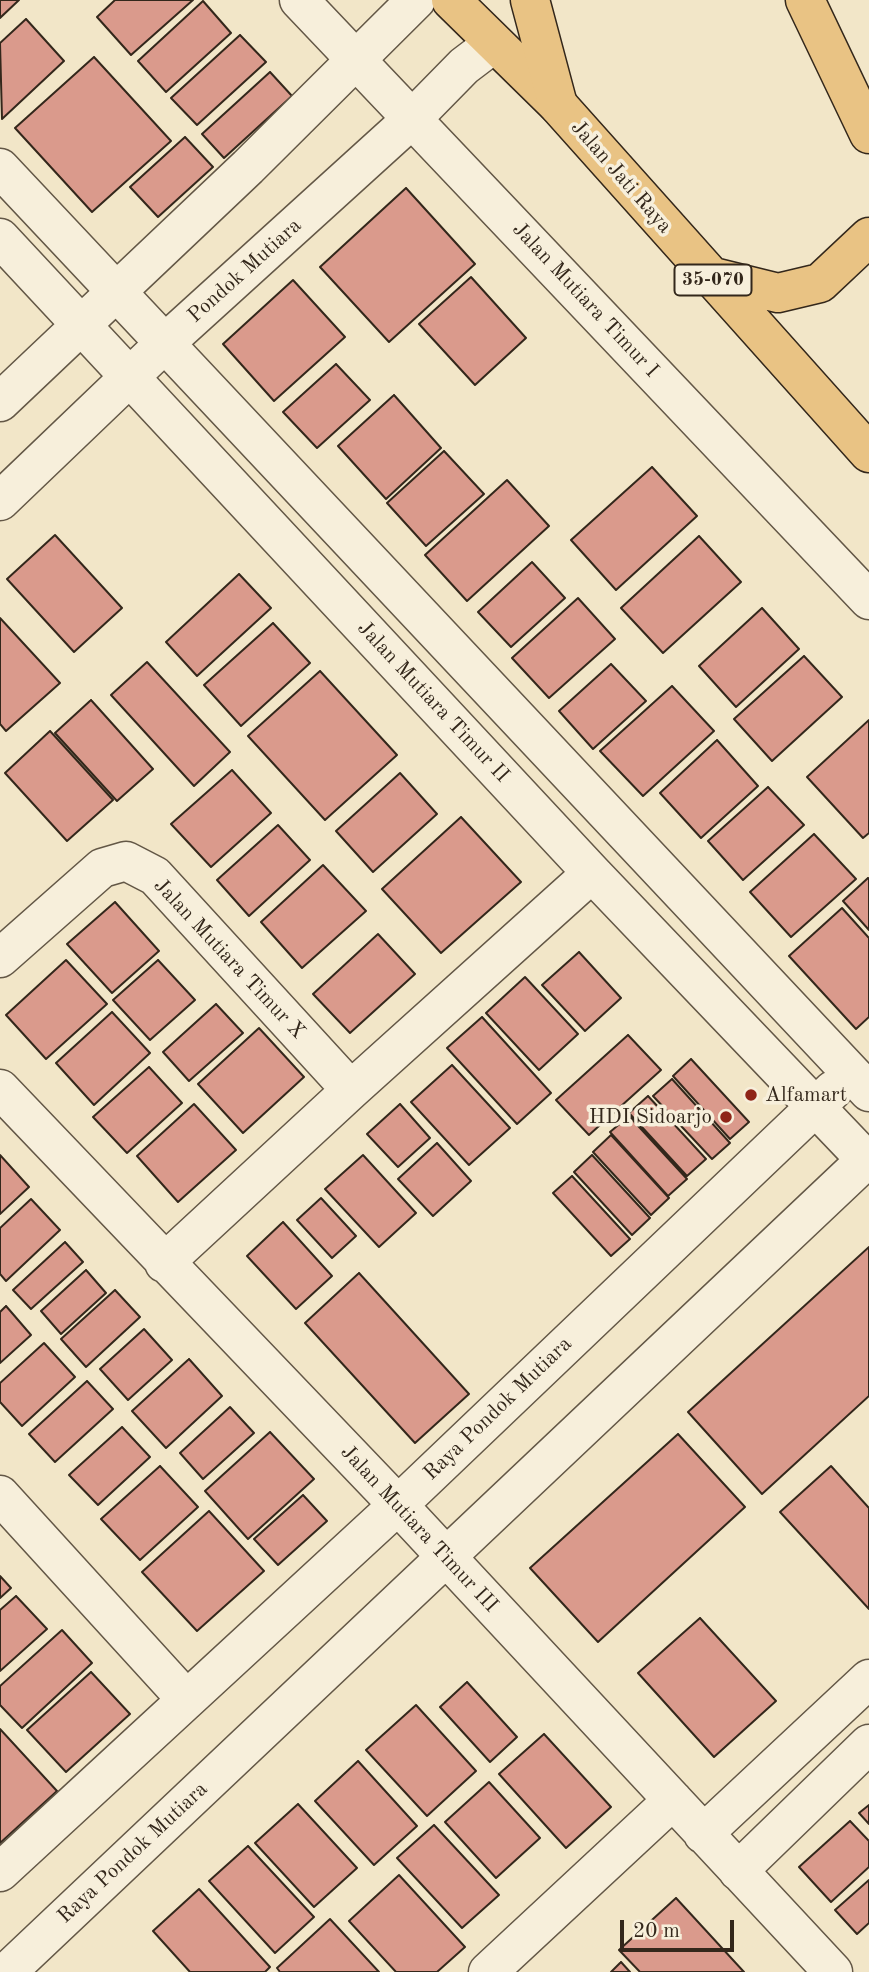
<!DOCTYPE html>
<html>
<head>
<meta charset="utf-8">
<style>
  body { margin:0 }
  #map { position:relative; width:869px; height:1972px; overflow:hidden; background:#f2e6c8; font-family:"Old Standard TT",serif }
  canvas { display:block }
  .scale { position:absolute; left:620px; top:1920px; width:114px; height:32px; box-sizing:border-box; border:4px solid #33271b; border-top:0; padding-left:9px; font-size:21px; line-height:24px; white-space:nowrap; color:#33271b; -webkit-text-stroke:5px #f7efdb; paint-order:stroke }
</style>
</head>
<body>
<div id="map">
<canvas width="869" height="1972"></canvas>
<div class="scale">20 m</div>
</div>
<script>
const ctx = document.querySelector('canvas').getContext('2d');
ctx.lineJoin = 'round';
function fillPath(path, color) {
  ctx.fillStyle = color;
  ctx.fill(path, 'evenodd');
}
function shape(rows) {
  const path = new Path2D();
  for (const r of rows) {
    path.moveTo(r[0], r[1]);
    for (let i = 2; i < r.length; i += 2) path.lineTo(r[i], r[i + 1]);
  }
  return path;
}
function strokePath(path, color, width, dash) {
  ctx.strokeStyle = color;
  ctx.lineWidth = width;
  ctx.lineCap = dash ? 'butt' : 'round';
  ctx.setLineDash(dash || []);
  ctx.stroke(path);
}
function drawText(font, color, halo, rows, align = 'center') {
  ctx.font = font + ' "Old Standard TT",serif';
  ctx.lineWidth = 7;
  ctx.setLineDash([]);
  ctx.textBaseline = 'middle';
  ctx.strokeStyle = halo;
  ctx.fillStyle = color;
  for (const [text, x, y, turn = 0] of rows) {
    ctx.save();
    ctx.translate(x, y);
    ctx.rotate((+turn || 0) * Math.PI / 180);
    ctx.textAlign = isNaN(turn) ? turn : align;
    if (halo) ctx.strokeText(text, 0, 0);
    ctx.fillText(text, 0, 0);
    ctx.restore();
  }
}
const building = shape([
  [0,0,19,0,0,18,0,0],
  [115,0,193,0,131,55,97,17,115,0],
  [203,1,231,33,166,92,138,61,203,1],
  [26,19,64,61,2,119,0,43,26,19],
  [240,35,266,62,197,125,171,98,240,35],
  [94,57,171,141,92,212,15,128,94,57],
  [270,72,292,96,224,158,202,134,270,72],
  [185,137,213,167,158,217,130,187,185,137],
  [406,188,475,264,389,342,320,267,406,188],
  [471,277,526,338,475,385,419,324,471,277],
  [293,280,345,337,274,401,223,344,293,280],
  [336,364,370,400,317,448,283,412,336,364],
  [394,395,441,448,386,499,338,446,394,395],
  [444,451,484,494,426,546,387,503,444,451],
  [652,467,697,516,616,590,571,540,652,467],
  [507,480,549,526,467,601,425,555,507,480],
  [55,535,122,608,74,652,7,579,55,535],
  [699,536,741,582,663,653,621,608,699,536],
  [532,562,565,598,511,647,478,612,532,562],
  [239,574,271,608,197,676,166,642,239,574],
  [578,598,615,639,549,698,512,658,578,598],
  [762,608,799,649,736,707,699,666,762,608],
  [0,618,60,683,6,731,0,724,0,618],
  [273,623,310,663,241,726,204,685,273,623],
  [804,656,842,697,772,761,734,719,804,656],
  [147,662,230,752,194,786,111,695,147,662],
  [611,664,646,701,593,749,559,711,611,664],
  [320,671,397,755,325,820,248,736,320,671],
  [672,686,714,731,643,796,600,751,672,686],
  [91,700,153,769,117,801,55,733,91,700],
  [869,720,869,833,863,838,807,777,869,720],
  [50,731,113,800,67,841,5,773,50,731],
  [717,740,758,786,701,838,660,793,717,740],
  [232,770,271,813,211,867,171,824,232,770],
  [400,773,437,814,373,872,336,831,400,773],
  [768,787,804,825,743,880,708,841,768,787],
  [461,817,521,882,441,953,382,889,461,817],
  [278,825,310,860,249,916,217,880,278,825],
  [814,834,856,879,791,937,750,892,814,834],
  [323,865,366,911,302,968,261,922,323,865],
  [868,878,869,879,869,930,843,901,868,878],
  [115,902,159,951,112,993,67,944,115,902],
  [842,908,869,938,869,1017,856,1029,789,956,842,908],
  [378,934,415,974,350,1033,313,994,378,934],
  [579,952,621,998,585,1031,542,985,579,952],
  [66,960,107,1004,46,1059,6,1015,66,960],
  [158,960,195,1000,150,1040,113,1000,158,960],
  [525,977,578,1034,539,1070,486,1013,525,977],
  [216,1004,243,1033,189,1081,163,1052,216,1004],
  [112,1012,150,1053,94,1105,56,1063,112,1012],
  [482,1017,551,1093,517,1124,447,1048,482,1017],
  [259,1028,304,1077,243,1133,198,1084,259,1028],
  [628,1035,661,1070,589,1135,556,1100,628,1035],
  [691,1059,749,1122,730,1139,673,1076,691,1059],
  [452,1065,510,1128,469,1165,411,1102,452,1065],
  [149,1067,182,1103,127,1153,93,1117,149,1067],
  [672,1079,730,1143,712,1159,653,1096,672,1079],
  [648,1096,706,1159,687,1176,629,1113,648,1096],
  [194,1104,236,1150,178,1202,137,1156,194,1104],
  [400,1104,430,1138,398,1167,367,1134,400,1104],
  [629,1116,687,1179,668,1196,610,1132,629,1116],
  [611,1135,669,1198,651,1215,593,1152,611,1135],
  [437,1143,471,1181,433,1216,398,1179,437,1143],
  [0,1155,29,1187,0,1214,0,1155],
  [363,1155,416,1213,379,1247,325,1189,363,1155],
  [592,1155,650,1218,632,1235,574,1172,592,1155],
  [572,1176,630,1239,611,1256,553,1193,572,1176],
  [321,1198,356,1236,332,1258,297,1220,321,1198],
  [31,1199,60,1230,6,1281,0,1274,0,1228,31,1199],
  [283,1222,332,1276,296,1309,247,1256,283,1222],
  [65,1242,83,1262,31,1309,13,1290,65,1242],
  [869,1247,869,1396,762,1494,688,1412,869,1247],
  [86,1270,106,1293,61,1334,41,1311,86,1270],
  [359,1273,469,1394,415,1443,305,1323,359,1273],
  [115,1290,140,1317,86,1367,61,1339,115,1290],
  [6,1306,31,1335,0,1363,0,1312,6,1306],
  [144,1329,172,1360,128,1400,100,1369,144,1329],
  [44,1343,75,1377,22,1426,0,1402,0,1383,44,1343],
  [189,1359,222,1396,166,1448,132,1411,189,1359],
  [87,1381,113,1409,55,1462,29,1434,87,1381],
  [230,1407,254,1433,203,1479,180,1453,230,1407],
  [122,1427,150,1457,98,1505,69,1475,122,1427],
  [270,1432,314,1479,248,1539,205,1491,270,1432],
  [678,1434,745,1507,598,1642,530,1568,678,1434],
  [160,1466,198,1507,140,1560,101,1519,160,1466],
  [831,1466,869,1508,869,1609,780,1512,831,1466],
  [303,1495,327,1521,278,1565,254,1539,303,1495],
  [209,1511,264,1571,197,1631,142,1572,209,1511],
  [0,1576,11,1588,0,1598,0,1576],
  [16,1596,47,1629,0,1671,0,1610,16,1596],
  [700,1618,776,1701,714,1757,638,1673,700,1618],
  [62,1630,92,1663,22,1728,0,1705,0,1686,62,1630],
  [91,1672,130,1714,66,1772,27,1730,91,1672],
  [467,1682,517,1737,490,1762,440,1707,467,1682],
  [416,1705,476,1771,427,1816,366,1750,416,1705],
  [0,1729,57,1791,0,1843,0,1729],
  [544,1734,611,1807,566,1848,499,1774,544,1734],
  [358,1761,417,1826,374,1865,315,1801,358,1761],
  [489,1782,540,1838,496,1878,445,1822,489,1782],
  [298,1804,357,1868,314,1907,255,1843,298,1804],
  [869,1805,869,1824,859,1813,869,1805],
  [850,1821,869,1841,869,1867,831,1902,799,1867,850,1821],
  [434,1825,499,1895,462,1928,397,1858,434,1825],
  [248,1846,314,1917,275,1953,209,1881,248,1846],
  [399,1875,465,1947,437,1972,396,1972,349,1921,399,1875],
  [869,1880,869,1923,857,1934,835,1910,869,1880],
  [199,1889,270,1967,265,1972,190,1972,153,1931,199,1889],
  [676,1898,744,1972,640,1972,619,1950,676,1898],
  [330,1919,379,1972,280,1972,277,1968,330,1919],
  [621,1962,630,1972,611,1972,621,1962]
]);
fillPath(building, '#da9a8c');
strokePath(building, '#33271b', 2);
const minor = shape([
  [299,0,869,600],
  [0,168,869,1092],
  [0,238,592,873,869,1163],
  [0,402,248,167,416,0],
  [0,501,164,344,413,118,464,66,493,44],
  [0,958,102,868,126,861,155,876,351,1090],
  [0,1089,398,1505,833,1972],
  [164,1263,351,1090,592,873],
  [0,1495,186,1699],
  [703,1834,869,1679],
  [738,1871,869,1744],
  [0,1872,398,1505,833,1090],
  [7,1972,869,1157],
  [488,1972,673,1800]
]);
const primary = shape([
  [451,0,558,105,869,453],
  [805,0,869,134],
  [709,276,778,293,820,283,869,237]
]);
const motorway = shape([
  [530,0,558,105]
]);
strokePath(minor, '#635746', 41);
strokePath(primary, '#33271b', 41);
strokePath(motorway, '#33271b', 41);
strokePath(minor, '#f7efdb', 38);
strokePath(primary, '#e9c384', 38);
strokePath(motorway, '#e9c384', 38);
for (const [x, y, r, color] of [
  [751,1095,7,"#8f2418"],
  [726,1117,7,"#8f2418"]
]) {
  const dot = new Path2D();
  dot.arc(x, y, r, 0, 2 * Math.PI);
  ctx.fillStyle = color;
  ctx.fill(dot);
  strokePath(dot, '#f7efdb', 2.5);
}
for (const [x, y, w] of [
  [713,280,77]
]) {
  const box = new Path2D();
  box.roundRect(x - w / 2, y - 15.5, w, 31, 5);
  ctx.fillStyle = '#f7efdb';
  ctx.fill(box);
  strokePath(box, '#33271b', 2);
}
drawText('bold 19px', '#33271b', null, [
  ["35-070",713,280]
]);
drawText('21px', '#33271b', '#f7efdb', [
  ["Jalan Jati Raya",621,177,49],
  ["Pondok Mutiara",245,271,-42],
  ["Jalan Mutiara Timur I",585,300,47],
  ["Jalan Mutiara Timur II",433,702,47],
  ["Jalan Mutiara Timur X",229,959,47],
  ["Raya Pondok Mutiara",498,1409,-44],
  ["Jalan Mutiara Timur III",419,1529,47],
  ["Raya Pondok Mutiara",133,1853,-43]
]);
drawText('21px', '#33271b', '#f7efdb', [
  ["Alfamart",765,1095],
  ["HDI Sidoarjo",712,1117,"right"]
], 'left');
</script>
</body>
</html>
